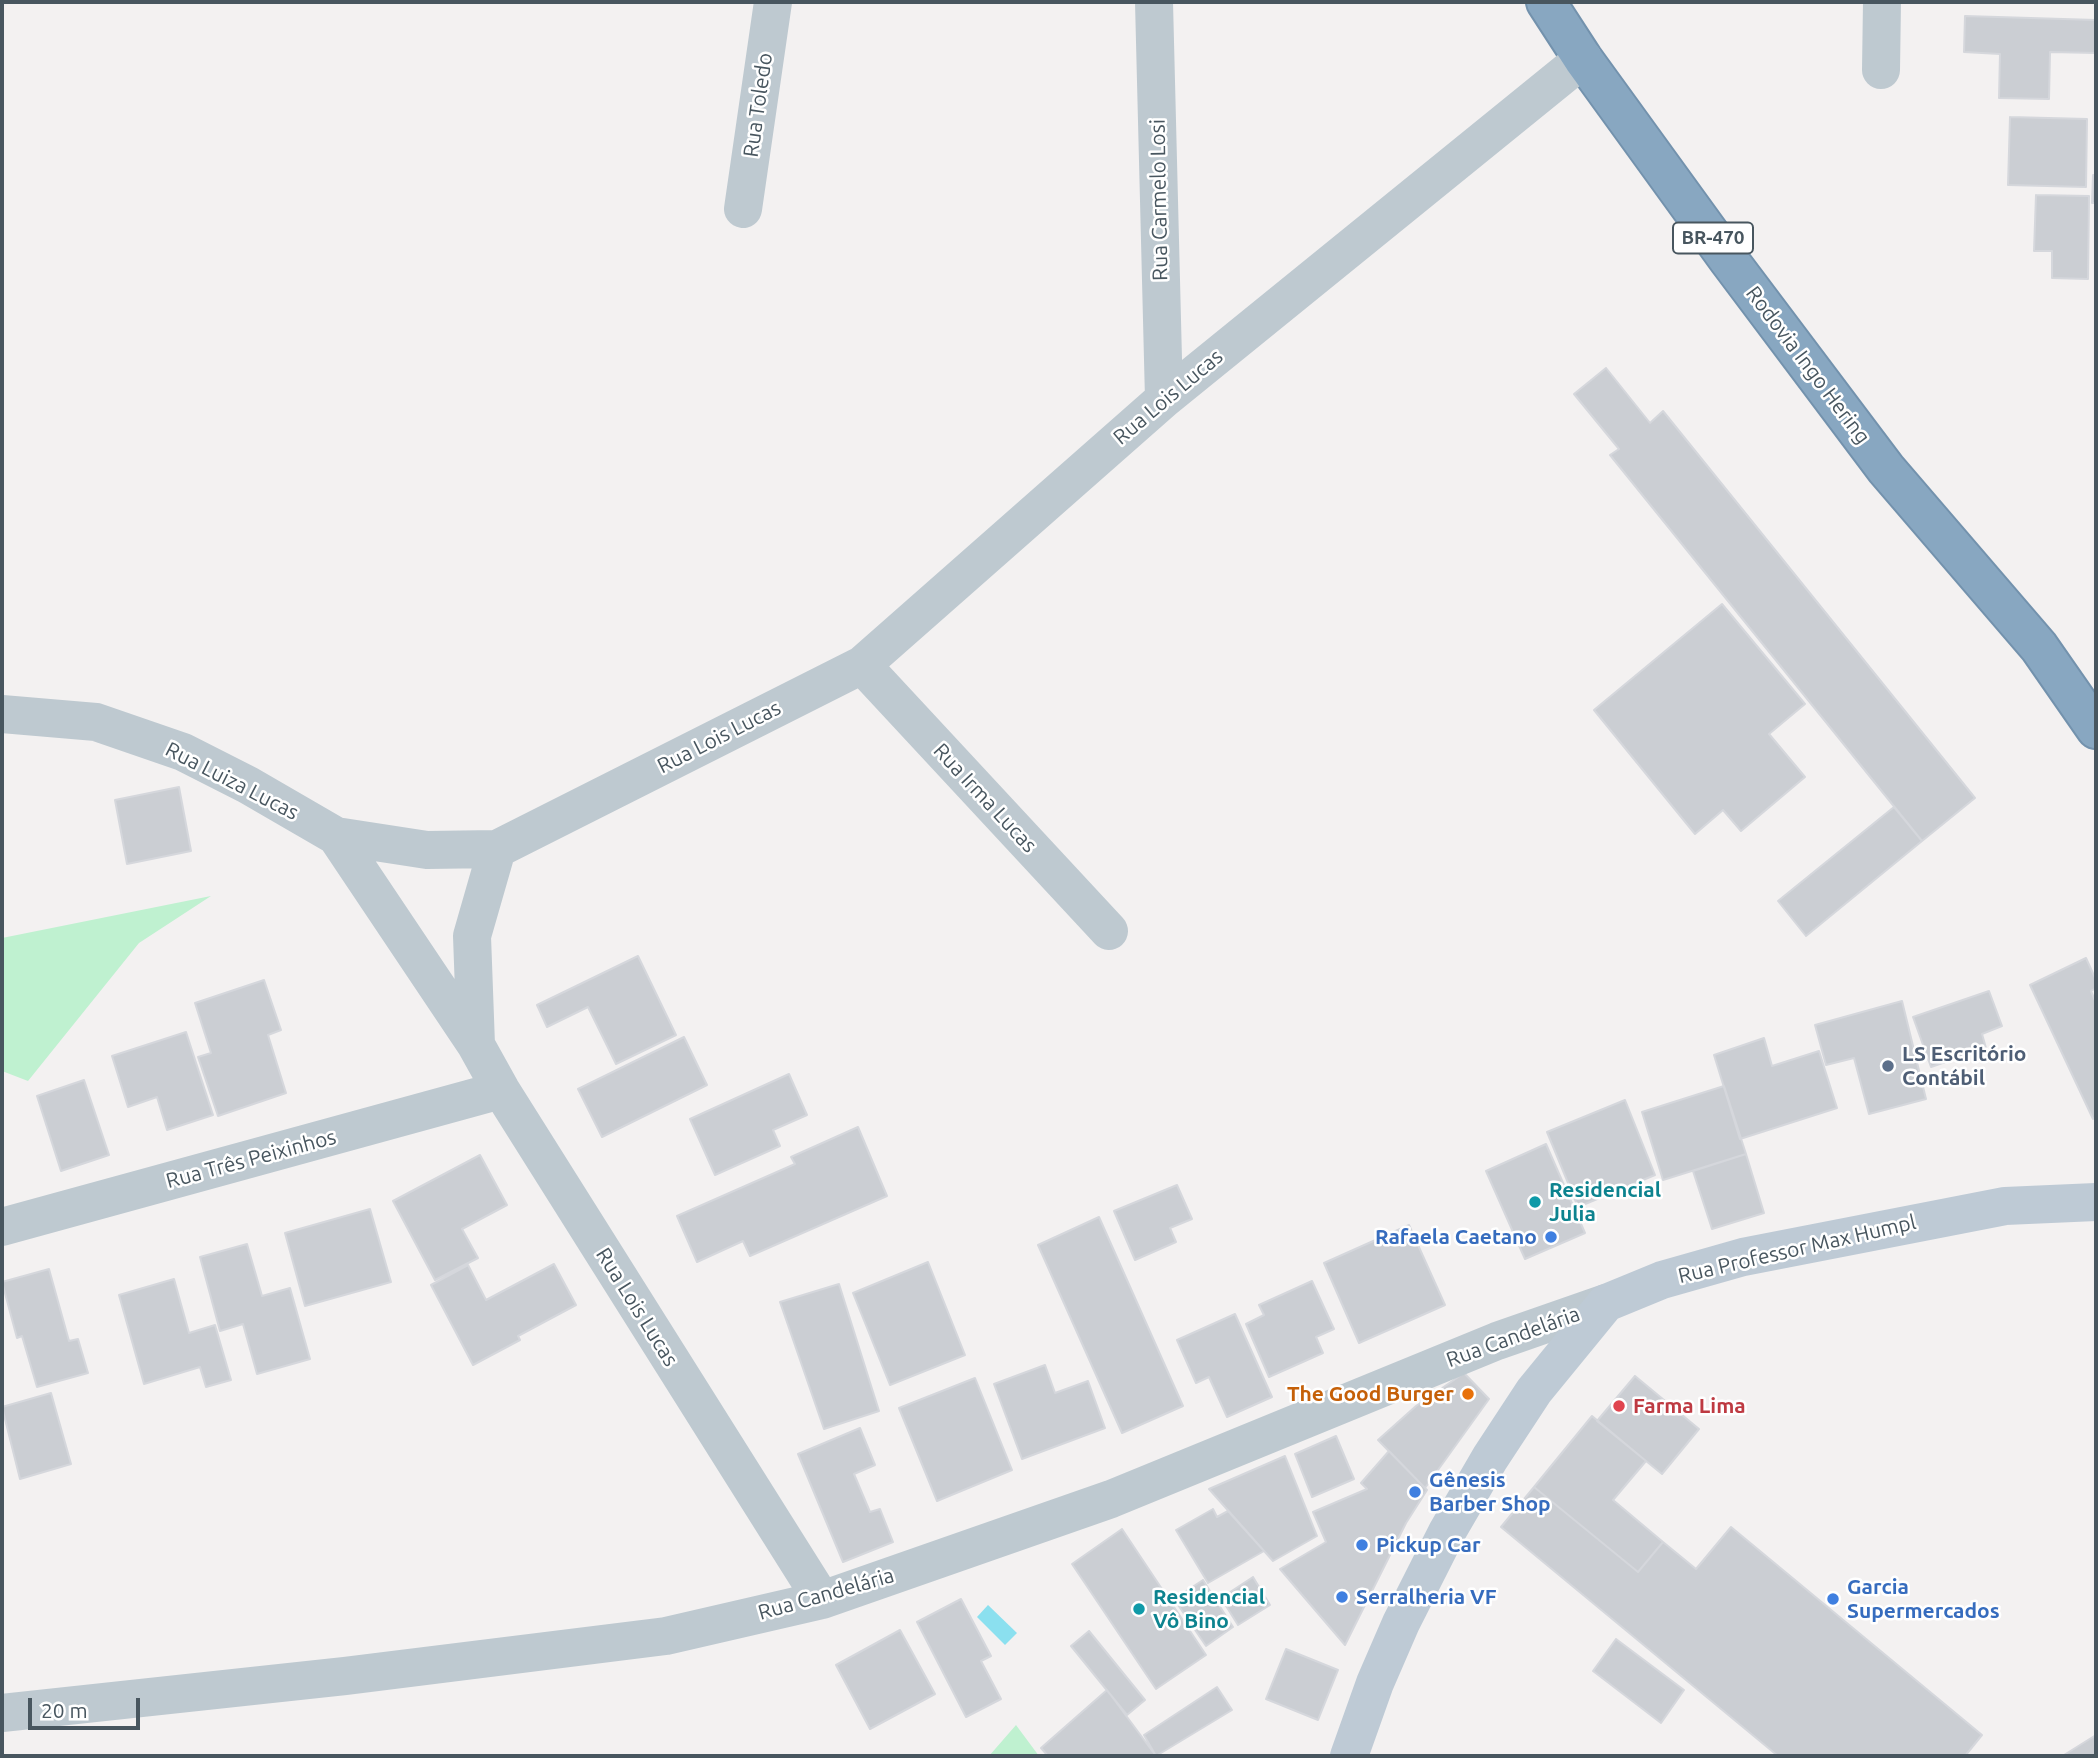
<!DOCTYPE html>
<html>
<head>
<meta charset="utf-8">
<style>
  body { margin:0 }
  #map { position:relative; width:2098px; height:1758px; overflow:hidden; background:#f3f1f1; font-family:Ubuntu,sans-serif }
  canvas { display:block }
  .frame { position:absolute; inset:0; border:4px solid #48565f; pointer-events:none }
  .scale { position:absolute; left:28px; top:1698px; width:112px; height:32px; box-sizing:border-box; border:4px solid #48565f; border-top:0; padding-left:9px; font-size:21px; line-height:24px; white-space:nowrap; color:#48565f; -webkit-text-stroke:5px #fff; paint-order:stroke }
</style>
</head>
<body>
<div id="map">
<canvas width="2098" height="1758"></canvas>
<div class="frame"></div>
<div class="scale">20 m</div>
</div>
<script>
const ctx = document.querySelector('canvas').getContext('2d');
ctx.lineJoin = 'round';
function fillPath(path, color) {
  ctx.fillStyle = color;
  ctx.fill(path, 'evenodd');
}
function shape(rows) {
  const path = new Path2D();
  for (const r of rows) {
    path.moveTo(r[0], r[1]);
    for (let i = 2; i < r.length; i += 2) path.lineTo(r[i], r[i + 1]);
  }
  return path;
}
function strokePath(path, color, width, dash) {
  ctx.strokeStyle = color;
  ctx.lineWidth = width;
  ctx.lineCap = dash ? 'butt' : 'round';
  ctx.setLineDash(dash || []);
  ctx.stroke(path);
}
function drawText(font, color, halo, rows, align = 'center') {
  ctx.font = font + ' Ubuntu,sans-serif';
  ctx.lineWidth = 5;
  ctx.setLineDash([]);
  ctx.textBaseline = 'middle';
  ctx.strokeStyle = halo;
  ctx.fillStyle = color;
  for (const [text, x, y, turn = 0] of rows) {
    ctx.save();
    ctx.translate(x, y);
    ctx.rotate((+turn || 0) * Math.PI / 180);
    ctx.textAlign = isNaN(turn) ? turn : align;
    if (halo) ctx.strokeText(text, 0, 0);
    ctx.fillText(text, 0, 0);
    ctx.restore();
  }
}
fillPath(shape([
  [211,896,139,943,28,1081,2,1071,2,938],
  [1016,1725,1039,1756,989,1756]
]), '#bff1d0');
fillPath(shape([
  [988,1605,1017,1633,1005,1645,977,1617]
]), '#8be0ef');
const building = shape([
  [1965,16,2096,20,2096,53,2050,52,2049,99,1999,98,2000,54,1964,52,1965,16],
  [2010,117,2087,119,2086,187,2008,185,2010,117],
  [2093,175,2096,175,2096,203,2092,203,2093,175],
  [2036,195,2089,196,2088,279,2052,278,2052,251,2034,251,2036,195],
  [1606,368,1650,423,1663,411,1975,798,1922,841,1610,455,1619,449,1574,394,1606,368],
  [1722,604,1805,704,1769,734,1805,777,1741,831,1723,810,1695,834,1594,710,1722,604],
  [179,787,191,851,127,864,115,800,179,787],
  [1894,807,1922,841,1806,936,1778,901,1894,807],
  [638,956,676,1035,616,1064,588,1007,547,1027,537,1005,638,956],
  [2086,958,2096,980,2096,988,2091,991,2096,1003,2096,1117,2093,1119,2030,985,2086,958],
  [264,980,281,1030,268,1035,286,1093,218,1116,198,1057,211,1053,195,1003,264,980],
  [1989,991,2002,1026,1982,1034,1986,1048,1931,1067,1913,1017,1989,991],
  [1902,1001,1926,1099,1869,1114,1854,1058,1826,1065,1815,1025,1902,1001],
  [186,1032,213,1115,167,1130,157,1097,128,1107,112,1056,186,1032],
  [684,1037,707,1085,602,1137,578,1089,684,1037],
  [1764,1038,1772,1066,1819,1051,1837,1108,1740,1139,1714,1055,1764,1038],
  [789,1074,807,1115,773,1130,780,1146,715,1175,690,1119,789,1074],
  [84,1080,109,1155,61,1171,37,1096,84,1080],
  [1724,1086,1746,1154,1663,1180,1642,1112,1724,1086],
  [1625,1100,1655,1175,1578,1207,1547,1132,1625,1100],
  [858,1127,887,1196,750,1256,743,1241,697,1262,677,1216,795,1164,791,1157,858,1127],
  [1546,1144,1585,1233,1525,1259,1486,1171,1546,1144],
  [1746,1154,1764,1213,1712,1229,1693,1171,1746,1154],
  [480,1155,507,1205,462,1229,478,1258,435,1280,393,1201,480,1155],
  [1177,1185,1192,1219,1170,1228,1176,1242,1135,1260,1114,1211,1177,1185],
  [370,1209,391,1282,305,1306,285,1233,370,1209],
  [1099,1217,1183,1406,1122,1433,1038,1245,1099,1217],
  [1409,1225,1445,1305,1359,1343,1324,1263,1409,1225],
  [247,1244,262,1296,290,1288,310,1359,257,1374,243,1324,220,1331,200,1257,247,1244],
  [928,1262,965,1355,890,1385,853,1293,928,1262],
  [554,1264,576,1305,518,1336,520,1340,473,1365,431,1285,468,1265,486,1300,554,1264],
  [49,1269,69,1341,78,1339,88,1373,37,1387,22,1336,17,1338,2,1282,49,1269],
  [174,1279,189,1333,215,1325,231,1380,206,1387,200,1367,144,1384,119,1295,174,1279],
  [1312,1281,1334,1329,1316,1337,1323,1353,1269,1377,1246,1324,1264,1315,1259,1305,1312,1281],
  [839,1284,879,1411,824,1429,780,1302,839,1284],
  [1235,1314,1272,1397,1227,1417,1209,1377,1196,1383,1177,1340,1235,1314],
  [1045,1365,1055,1393,1088,1381,1105,1428,1022,1459,994,1384,1045,1365],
  [1464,1373,1489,1399,1425,1488,1378,1440,1416,1406,1464,1373],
  [1635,1376,1699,1429,1662,1474,1597,1421,1635,1376],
  [975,1378,1012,1470,937,1501,899,1408,975,1378],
  [51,1393,71,1464,20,1479,2,1407,51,1393],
  [1592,1416,1646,1461,1613,1500,1663,1542,1638,1572,1534,1487,1592,1416],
  [860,1428,875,1465,854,1474,870,1512,880,1509,893,1542,843,1562,798,1454,860,1428],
  [1336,1436,1354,1479,1312,1497,1295,1454,1336,1436],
  [1389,1451,1427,1490,1406,1523,1345,1645,1280,1569,1326,1542,1313,1512,1367,1489,1361,1483,1389,1451],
  [1285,1456,1317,1536,1273,1561,1209,1489,1285,1456],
  [1534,1487,1638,1572,1663,1542,1696,1569,1731,1527,1982,1735,1965,1756,1778,1756,1501,1527,1534,1487],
  [1213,1509,1217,1517,1228,1511,1264,1551,1208,1583,1176,1530,1213,1509],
  [1122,1529,1206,1655,1156,1689,1072,1564,1122,1529],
  [1253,1577,1270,1605,1238,1625,1221,1598,1253,1577],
  [1203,1580,1233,1627,1206,1646,1174,1599,1203,1580],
  [961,1599,991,1656,981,1661,1001,1699,966,1717,917,1622,961,1599],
  [900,1630,935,1694,870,1729,836,1665,900,1630],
  [1089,1631,1145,1700,1127,1715,1071,1646,1089,1631],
  [1616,1639,1684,1690,1661,1723,1593,1671,1616,1639],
  [1286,1649,1338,1670,1318,1720,1266,1699,1286,1649],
  [1217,1687,1232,1710,1156,1756,1144,1735,1217,1687],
  [1107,1690,1156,1756,1048,1756,1041,1748,1107,1690],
  [2096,1735,2096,1756,2065,1756,2064,1755,2096,1735]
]);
fillPath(building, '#cbced3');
strokePath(building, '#d5d7dc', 2);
const highway = shape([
  [1546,2,1583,59,1728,259,1886,469,2039,647,2096,729]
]);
strokePath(highway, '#7392ad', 42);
strokePath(shape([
  [1154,2,1164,399],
  [1881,70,1882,2],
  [743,209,773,2],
  [862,665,1109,931],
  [2,714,96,722,183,752,248,785,336,836,427,850,497,849,862,665,1164,399,1583,59],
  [336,836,476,1045],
  [497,849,472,936,476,1045,501,1090,822,1600],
  [2,1227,501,1090],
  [2,1713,345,1676,666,1636,822,1600,1111,1499,1497,1341,1606,1303]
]), '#bec9d0', 38);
strokePath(shape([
  [1349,1756,1375,1683,1401,1623,1447,1532,1490,1458,1534,1391,1606,1303,1662,1280,1743,1257,2005,1206,2096,1202]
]), '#becad5', 38);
strokePath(highway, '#88a7c1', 38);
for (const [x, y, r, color] of [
  [1888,1066,7,"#5c6f8a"],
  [1535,1202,7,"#0f9aa8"],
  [1551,1237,7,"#3f7fe0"],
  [1468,1394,7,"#e8710a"],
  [1619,1406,7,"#e0444e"],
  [1415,1492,7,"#3f7fe0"],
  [1362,1545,7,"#3f7fe0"],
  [1342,1597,7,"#3f7fe0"],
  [1833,1599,7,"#3f7fe0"],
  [1139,1609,7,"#0f9aa8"]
]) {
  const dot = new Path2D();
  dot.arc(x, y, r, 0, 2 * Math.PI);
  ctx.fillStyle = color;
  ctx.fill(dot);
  strokePath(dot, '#fff', 2.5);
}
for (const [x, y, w] of [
  [1713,238,80]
]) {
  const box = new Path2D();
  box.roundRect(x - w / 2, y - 15.5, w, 31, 5);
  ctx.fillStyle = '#fff';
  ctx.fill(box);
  strokePath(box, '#48565f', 2);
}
drawText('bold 19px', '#48565f', null, [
  ["BR-470",1713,238]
]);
drawText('21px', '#48565f', '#fff', [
  ["Rua Toledo",758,105,-82],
  ["Rua Carmelo Losi",1159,200,-91],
  ["Rodovia Ingo Hering",1808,365,53],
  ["Rua Lois Lucas",1168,397,-40],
  ["Rua Lois Lucas",719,737,-27],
  ["Rua Luiza Lucas",232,781,27],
  ["Rua Irma Lucas",985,798,47],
  ["Rua Três Peixinhos",251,1159,-15],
  ["Rua Professor Max Humpl",1797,1249,-13],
  ["Rua Lois Lucas",637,1307,58],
  ["Rua Candelária",1513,1337,-20],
  ["Rua Candelária",826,1594,-16]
]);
drawText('bold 21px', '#4e5e75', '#fff', [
  ["LS Escritório",1902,1054],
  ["Contábil",1902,1078]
], 'left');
drawText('bold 21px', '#0d838f', '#fff', [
  ["Residencial",1549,1190],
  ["Julia",1549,1214],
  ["Residencial",1153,1597],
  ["Vô Bino",1153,1621]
], 'left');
drawText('bold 21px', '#366cbe', '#fff', [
  ["Rafaela Caetano",1537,1237,"right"],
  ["Gênesis",1429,1480],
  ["Barber Shop",1429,1504],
  ["Pickup Car",1376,1545],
  ["Garcia",1847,1587],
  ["Supermercados",1847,1611],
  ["Serralheria VF",1356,1597]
], 'left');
drawText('bold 21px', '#c56008', '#fff', [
  ["The Good Burger",1454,1394]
], 'right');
drawText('bold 21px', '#be3a42', '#fff', [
  ["Farma Lima",1633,1406]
], 'left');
</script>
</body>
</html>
